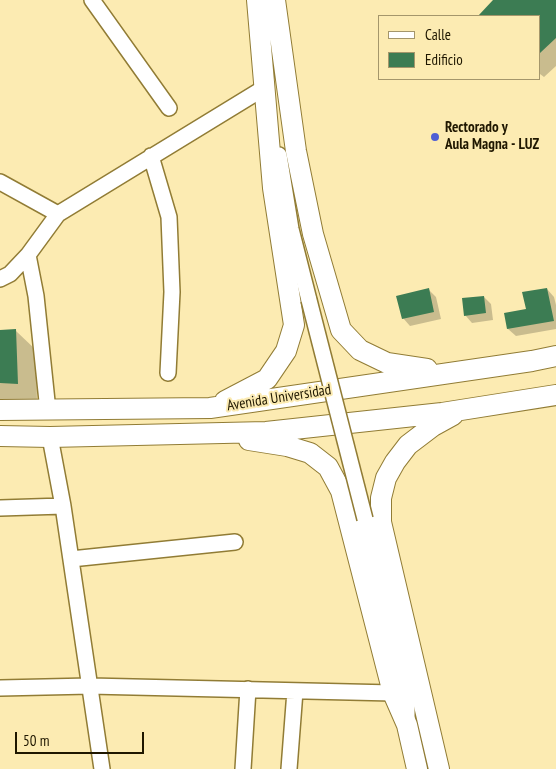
<!DOCTYPE html>
<html>
<head>
<meta charset="utf-8">
<style>
  body { margin:0 }
  #map { position:relative; width:556px; height:769px; overflow:hidden; background:#fcebb2; font-family:"PT Sans Narrow",sans-serif }
  canvas { display:block }
  .legend { position:absolute; left:378px; top:15px; width:162px; height:65px; box-sizing:border-box; background:#fcebb2; border:1px solid #a4966b; margin:0; padding:6px 9px; list-style:none; font-size:15px; color:#1f1700 }
  .legend li { display:flex; align-items:center; gap:10px; height:25px }
  .legend b { width:25px; border:1px solid #a4966b }
  .scale { position:absolute; left:15px; top:732px; width:129px; height:22px; box-sizing:border-box; border:2px solid #1f1700; border-top:0; padding-left:6px; font-size:15px; line-height:18px; white-space:nowrap; color:#1f1700; -webkit-text-stroke:4px #fcebb2; paint-order:stroke }
</style>
</head>
<body>
<div id="map">
<canvas width="556" height="769"></canvas>
<ul class="legend">
<li><b style="height:6px;background:#fff"></b>Calle</li>
<li><b style="height:14px;background:#3c7c53"></b>Edificio</li>
</ul>
<div class="scale">50 m</div>
</div>
<script>
const ctx = document.querySelector('canvas').getContext('2d');
ctx.lineJoin = 'round';
function fillPath(path, color) {
  ctx.fillStyle = color;
  ctx.fill(path, 'evenodd');
}
function shape(rows) {
  const path = new Path2D();
  for (const r of rows) {
    path.moveTo(r[0], r[1]);
    for (let i = 2; i < r.length; i += 2) path.lineTo(r[i], r[i + 1]);
  }
  return path;
}
function strokePath(path, color, width, dash) {
  ctx.strokeStyle = color;
  ctx.lineWidth = width;
  ctx.lineCap = dash ? 'butt' : 'round';
  ctx.setLineDash(dash || []);
  ctx.stroke(path);
}
function drawText(font, color, halo, rows, align = 'center') {
  ctx.font = font + ' "PT Sans Narrow",sans-serif';
  ctx.lineWidth = 4;
  ctx.setLineDash([]);
  ctx.textBaseline = 'middle';
  ctx.strokeStyle = halo;
  ctx.fillStyle = color;
  for (const [text, x, y, turn = 0] of rows) {
    ctx.save();
    ctx.translate(x, y);
    ctx.rotate((+turn || 0) * Math.PI / 180);
    ctx.textAlign = isNaN(turn) ? turn : align;
    if (halo) ctx.strokeText(text, 0, 0);
    ctx.fillText(text, 0, 0);
    ctx.restore();
  }
}
fillPath(shape([
  [495,0,556,0,556,66,544,77,540,74,540,16,480,16],
  [547,289,554,297,556,305,556,329,516,336,508,329,506,314,527,310],
  [429,290,436,297,441,319,410,326,403,318],
  [484,297,491,304,493,320,472,323,465,315],
  [0,331,16,331,36,350,37,403,0,402]
]), '#0003');
fillPath(shape([
  [493,0,556,0,556,38,540,53,540,16,478,16],
  [429,288,434,312,402,319,396,296],
  [547,288,554,321,507,329,504,313,526,309,522,292],
  [484,296,486,313,464,316,462,298],
  [16,329,18,384,0,383,0,330]
]), '#3c7c53');
const minor = shape([
  [92,0,169,108],
  [279,155,291,229,309,300],
  [151,156,169,217,172,292,168,373],
  [0,182,58,214,264,88],
  [0,279,10,274,28,255],
  [48,411,36,296,28,255,58,214],
  [50,437,63,506,102,769],
  [0,508,63,506],
  [365,519,407,686,407,720],
  [71,559,235,542],
  [0,688,90,686,393,693],
  [243,769,248,689],
  [289,769,295,691]
]);
const tertiary = shape([
  [275,0,296,151,313,234,341,330,360,350,387,363,427,369],
  [225,401,267,379,286,351,294,325,273,188,257,0],
  [0,410,210,408,532,361,556,356],
  [0,436,50,437,266,432,442,413,556,395],
  [249,440,287,446,310,453,328,467,341,491,393,693,407,725,417,769],
  [439,769,381,522,381,498,386,478,395,462,408,445,433,426,453,415]
]);
strokePath(minor, '#917c35', 18);
strokePath(tertiary, '#917c35', 22);
strokePath(minor, '#fff', 15);
strokePath(tertiary, '#fff', 20);
const minorBridge = shape([
  [309,300,365,519]
]);
strokePath(minorBridge, '#917c35', 18, []);
strokePath(minorBridge, '#fff', 15);
for (const [x, y, r, color] of [
  [435,137,5,"#4f5ed4"]
]) {
  const dot = new Path2D();
  dot.arc(x, y, r, 0, 2 * Math.PI);
  ctx.fillStyle = color;
  ctx.fill(dot);
  strokePath(dot, '#fcebb2', 2);
}
drawText('bold 15px', '#1f1700', '#fcebb2', [
  ["Rectorado y",445,128],
  ["Aula Magna - LUZ",445,145]
], 'left');
drawText('15px', '#1f1700', '#fcebb2', [
  ["Avenida Universidad",279,398,-9]
]);
</script>
</body>
</html>
